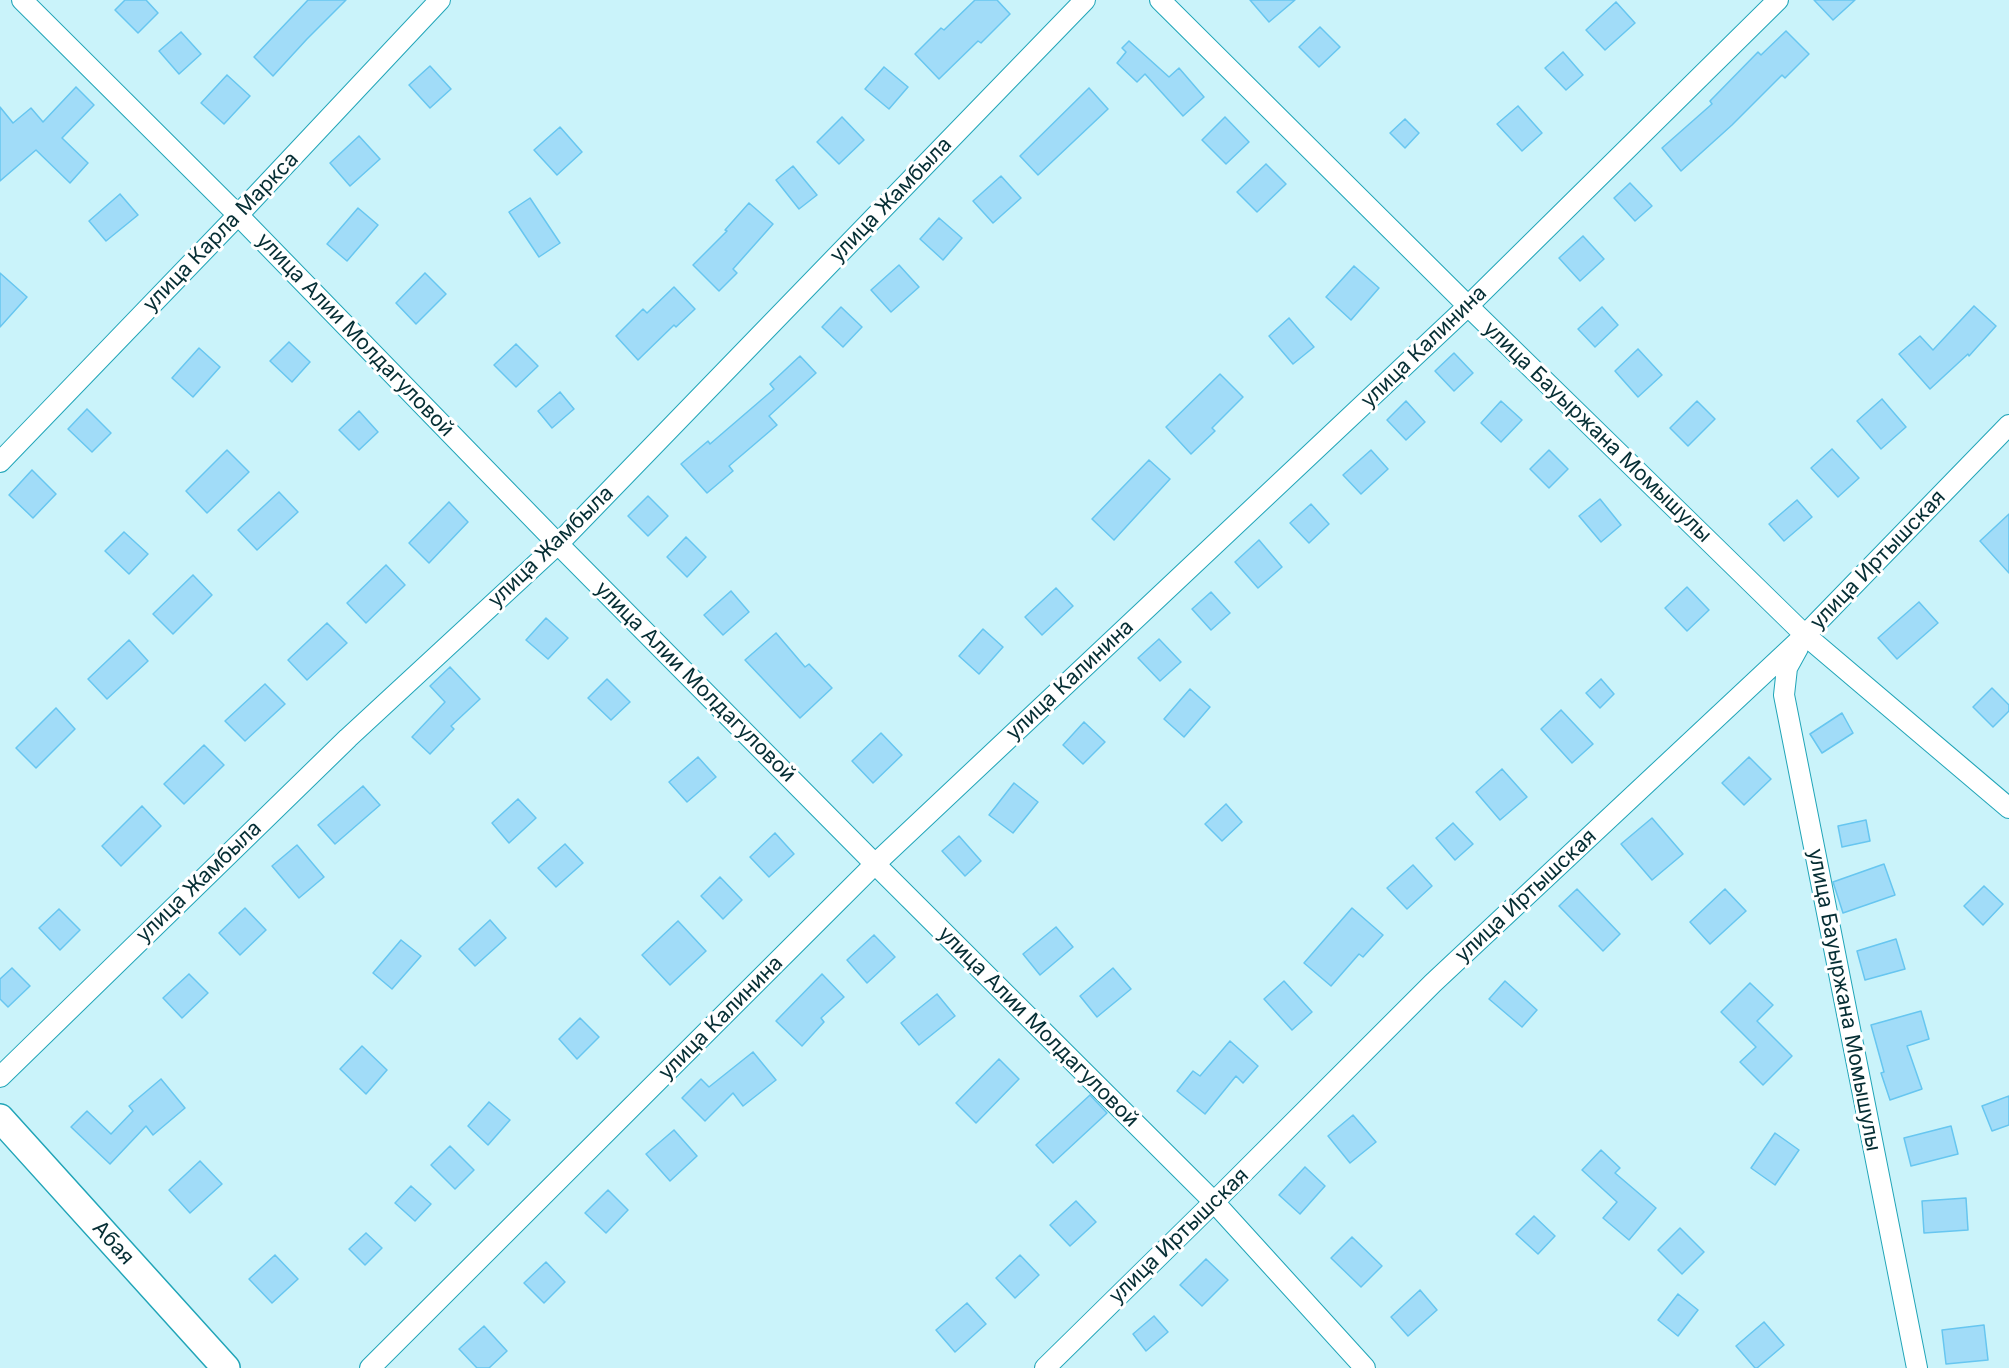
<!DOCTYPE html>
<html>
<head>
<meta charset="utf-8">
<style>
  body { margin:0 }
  canvas { display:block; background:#caf3fa }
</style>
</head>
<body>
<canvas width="2009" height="1368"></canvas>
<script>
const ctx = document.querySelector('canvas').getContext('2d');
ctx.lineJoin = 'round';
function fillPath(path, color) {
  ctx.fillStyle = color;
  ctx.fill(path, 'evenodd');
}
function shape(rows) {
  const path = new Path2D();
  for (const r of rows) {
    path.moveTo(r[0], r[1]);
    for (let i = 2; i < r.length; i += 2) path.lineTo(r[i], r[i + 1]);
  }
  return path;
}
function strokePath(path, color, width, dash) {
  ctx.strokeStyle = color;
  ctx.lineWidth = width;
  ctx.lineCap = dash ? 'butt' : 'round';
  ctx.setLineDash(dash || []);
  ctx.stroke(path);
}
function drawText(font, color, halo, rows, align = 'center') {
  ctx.font = font + ' Inter,sans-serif';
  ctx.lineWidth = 6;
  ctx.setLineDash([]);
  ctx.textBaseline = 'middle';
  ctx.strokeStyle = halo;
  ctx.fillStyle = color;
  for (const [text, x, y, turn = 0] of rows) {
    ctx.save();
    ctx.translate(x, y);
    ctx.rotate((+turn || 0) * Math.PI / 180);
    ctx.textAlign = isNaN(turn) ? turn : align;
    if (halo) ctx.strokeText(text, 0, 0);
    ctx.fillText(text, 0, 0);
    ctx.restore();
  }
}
const building = shape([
  [125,0,146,0,158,13,138,33,115,10,125,0],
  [308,0,346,0,307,39,273,76,254,57,308,0],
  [975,0,997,0,1010,14,981,43,978,41,939,79,915,54,941,28,944,30,975,0],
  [1250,0,1295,0,1269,22,1250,0],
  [1814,0,1855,0,1833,20,1814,0],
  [1616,2,1635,23,1605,50,1586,30,1616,2],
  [1320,27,1340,47,1319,67,1299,47,1320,27],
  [1786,31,1809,54,1785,78,1782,75,1732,125,1681,171,1662,148,1712,104,1710,101,1758,52,1761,55,1786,31],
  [181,32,201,54,179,74,159,51,181,32],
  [1129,41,1169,77,1179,68,1204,97,1183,116,1145,74,1137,82,1117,63,1126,52,1122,48,1129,41],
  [1563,52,1583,75,1566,90,1545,68,1563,52],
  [430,66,451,89,430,108,409,85,430,66],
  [884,67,908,87,889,109,865,89,884,67],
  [227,75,250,96,224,124,201,103,227,75],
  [76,87,94,105,62,138,88,163,70,183,36,150,0,181,0,107,13,123,31,108,43,122,76,87],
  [1089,88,1108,109,1038,175,1020,156,1089,88],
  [1518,106,1542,133,1522,151,1497,124,1518,106],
  [842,117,864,140,839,164,817,142,842,117],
  [1225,117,1249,142,1226,164,1202,140,1225,117],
  [1405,119,1419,133,1405,148,1390,133,1405,119],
  [560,127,582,152,557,175,534,150,560,127],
  [359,136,380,159,350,186,330,163,359,136],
  [1266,164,1286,184,1257,212,1237,192,1266,164],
  [793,166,817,195,799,209,776,180,793,166],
  [1001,176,1021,198,993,223,973,201,1001,176],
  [1630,183,1652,206,1635,221,1614,198,1630,183],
  [120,194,138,215,106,241,89,221,120,194],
  [530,198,560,243,539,257,509,212,530,198],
  [749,203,773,224,733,269,737,273,719,291,693,265,727,231,725,230,749,203],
  [358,208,378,225,347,261,327,244,358,208],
  [939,218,962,238,943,260,920,239,939,218],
  [1583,236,1604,259,1580,281,1559,258,1583,236],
  [899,265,919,287,891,312,871,290,899,265],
  [1354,266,1379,288,1351,320,1326,297,1354,266],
  [0,273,27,297,0,327,0,273],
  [425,273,446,294,416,324,396,303,425,273],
  [674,287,695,309,676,327,674,325,638,360,616,336,643,309,647,313,674,287],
  [1974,306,1996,326,1969,356,1968,354,1930,389,1899,354,1920,336,1933,350,1974,306],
  [841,307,862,327,843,347,822,327,841,307],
  [1602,307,1618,325,1595,347,1578,329,1602,307],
  [1289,318,1314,347,1293,364,1269,336,1289,318],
  [289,342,310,362,292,382,270,361,289,342],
  [516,344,538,366,516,387,494,365,516,344],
  [199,348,220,367,193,397,172,378,199,348],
  [1638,349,1662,375,1638,397,1615,371,1638,349],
  [1454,353,1473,373,1454,391,1435,371,1454,353],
  [800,356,816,373,769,416,777,425,729,466,733,471,707,493,681,464,708,441,710,444,774,389,770,384,800,356],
  [1220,374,1243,397,1212,428,1215,431,1191,454,1166,427,1220,374],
  [560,392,574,409,552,428,538,411,560,392],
  [1882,399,1906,427,1881,449,1857,421,1882,399],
  [1406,401,1425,422,1406,440,1387,420,1406,401],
  [1501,401,1522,420,1501,442,1481,423,1501,401],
  [1697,401,1715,419,1688,446,1670,428,1697,401],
  [87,409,111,433,92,452,68,429,87,409],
  [359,411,378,432,359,450,339,430,359,411],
  [1832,449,1859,478,1838,497,1811,468,1832,449],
  [227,450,249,472,207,513,186,491,227,450],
  [1371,450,1388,469,1361,494,1343,475,1371,450],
  [1549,450,1568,469,1549,488,1530,469,1549,450],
  [1149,460,1170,479,1114,540,1092,519,1149,460],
  [32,470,56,494,33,518,9,495,32,470],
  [279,492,298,512,257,550,238,530,279,492],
  [648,496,668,516,648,536,628,516,648,496],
  [1600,499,1621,525,1601,542,1579,516,1600,499],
  [1797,500,1812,517,1784,541,1769,524,1797,500],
  [449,502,468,522,429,563,409,543,449,502],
  [1311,504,1329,524,1309,543,1290,523,1311,504],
  [2009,514,2009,573,1980,541,2009,514],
  [124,532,148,554,129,574,105,551,124,532],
  [686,537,706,557,687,577,667,557,686,537],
  [1259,540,1282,567,1258,588,1235,562,1259,540],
  [386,565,405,585,366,623,347,603,386,565],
  [193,575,212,595,173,634,153,614,193,575],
  [1687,587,1709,610,1687,631,1665,608,1687,587],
  [1056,588,1073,606,1042,635,1025,617,1056,588],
  [731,591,749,612,723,635,704,615,731,591],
  [1211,592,1230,613,1211,630,1192,609,1211,592],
  [1919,602,1938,623,1897,659,1878,638,1919,602],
  [546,618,568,638,548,659,526,640,546,618],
  [327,623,347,643,307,680,288,660,327,623],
  [983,629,1003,647,979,674,959,656,983,629],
  [776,633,805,667,809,664,832,688,800,718,745,660,776,633],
  [1159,639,1181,662,1160,681,1138,658,1159,639],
  [129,640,148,661,107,699,88,679,129,640],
  [450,667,480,699,451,726,454,729,430,754,412,737,445,702,430,686,450,667],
  [607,679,630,702,611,720,588,698,607,679],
  [1601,679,1614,694,1600,708,1586,693,1601,679],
  [265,684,285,704,245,741,225,721,265,684],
  [1992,688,2009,705,2009,711,1993,727,1973,707,1992,688],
  [1190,689,1210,707,1184,737,1164,719,1190,689],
  [56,708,75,729,36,768,16,748,56,708],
  [1561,710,1593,744,1572,763,1541,729,1561,710],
  [1842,713,1853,733,1822,753,1810,734,1842,713],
  [1084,722,1105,742,1083,764,1063,745,1084,722],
  [881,733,902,755,873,783,852,761,881,733],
  [204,745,224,765,184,804,164,784,204,745],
  [698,757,716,777,687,802,669,782,698,757],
  [1749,757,1771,779,1744,805,1722,783,1749,757],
  [1502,769,1527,797,1500,820,1476,792,1502,769],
  [1014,783,1038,802,1013,833,989,815,1014,783],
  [363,786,380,805,335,844,318,825,363,786],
  [518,799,536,818,509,843,492,823,518,799],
  [1226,804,1242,822,1222,841,1205,824,1226,804],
  [142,806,161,826,121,866,102,846,142,806],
  [1652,818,1683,854,1652,880,1621,844,1652,818],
  [1866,820,1870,841,1842,847,1838,826,1866,820],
  [1453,823,1473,844,1455,860,1436,838,1453,823],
  [775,833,794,854,769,877,750,857,775,833],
  [959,836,981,861,965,876,942,851,959,836],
  [565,844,583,863,556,887,538,868,565,844],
  [297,845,324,877,299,898,272,866,297,845],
  [1884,864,1895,895,1843,913,1833,882,1884,864],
  [1413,865,1432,886,1407,909,1387,888,1413,865],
  [720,877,742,900,723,919,701,896,720,877],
  [1984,886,2003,904,1983,925,1964,906,1984,886],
  [1577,889,1620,934,1603,951,1559,906,1577,889],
  [1725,889,1746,911,1710,944,1690,922,1725,889],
  [245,908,266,930,240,955,219,933,245,908],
  [1352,908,1383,935,1363,957,1359,954,1331,986,1304,963,1352,908],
  [59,909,80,930,60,950,39,928,59,909],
  [490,920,506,938,475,966,459,949,490,920],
  [678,921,706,951,670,985,642,955,678,921],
  [1056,927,1073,947,1040,975,1023,954,1056,927],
  [874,935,895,957,867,983,847,960,874,935],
  [1896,939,1905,969,1865,980,1857,951,1896,939],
  [401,940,421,956,392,989,373,973,401,940],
  [12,968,30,986,8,1007,0,999,0,979,12,968],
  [1113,968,1131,989,1097,1017,1080,996,1113,968],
  [189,974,208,993,182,1018,163,998,189,974],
  [822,974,844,997,821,1018,824,1022,802,1046,776,1021,822,974],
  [1284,981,1312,1012,1292,1030,1264,999,1284,981],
  [1505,981,1537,1010,1522,1027,1489,999,1505,981],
  [1750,983,1773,1005,1757,1021,1792,1056,1763,1085,1740,1062,1756,1047,1721,1012,1750,983],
  [937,994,955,1016,919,1045,901,1023,937,994],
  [1921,1011,1929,1039,1907,1046,1922,1089,1890,1100,1881,1073,1884,1072,1871,1025,1921,1011],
  [580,1018,599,1037,577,1059,559,1039,580,1018],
  [1230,1041,1258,1066,1243,1083,1236,1076,1205,1114,1177,1091,1193,1071,1200,1076,1230,1041],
  [362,1046,387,1070,366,1094,340,1069,362,1046],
  [753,1052,776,1080,743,1106,733,1093,705,1121,682,1098,701,1079,709,1087,753,1052],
  [999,1059,1019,1079,976,1123,956,1103,999,1059],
  [161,1079,185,1108,153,1135,146,1126,110,1164,71,1127,87,1111,111,1134,133,1111,129,1106,161,1079],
  [1090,1095,1107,1113,1053,1163,1036,1145,1090,1095],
  [2009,1096,2009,1125,1992,1131,1982,1106,2009,1096],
  [489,1102,510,1120,488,1145,468,1126,489,1102],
  [1353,1115,1376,1142,1350,1163,1328,1136,1353,1115],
  [1951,1126,1958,1154,1911,1166,1904,1138,1951,1126],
  [674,1130,697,1156,670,1181,646,1154,674,1130],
  [1775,1133,1799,1150,1775,1185,1751,1168,1775,1133],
  [450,1146,474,1170,455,1189,431,1165,450,1146],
  [1601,1150,1620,1168,1615,1173,1656,1208,1629,1240,1603,1218,1617,1202,1582,1170,1601,1150],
  [200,1161,222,1184,190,1213,169,1190,200,1161],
  [1305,1167,1325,1186,1300,1214,1279,1195,1305,1167],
  [411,1186,431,1204,415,1221,395,1203,411,1186],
  [608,1190,628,1210,606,1233,585,1213,608,1190],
  [1966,1198,1968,1230,1924,1233,1922,1201,1966,1198],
  [1076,1201,1096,1222,1070,1246,1050,1225,1076,1201],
  [1534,1216,1555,1236,1538,1254,1516,1234,1534,1216],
  [1680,1228,1704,1252,1682,1274,1658,1250,1680,1228],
  [366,1233,382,1248,365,1265,349,1249,366,1233],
  [1352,1237,1382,1266,1361,1287,1331,1258,1352,1237],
  [275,1255,298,1279,272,1303,249,1279,275,1255],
  [1020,1255,1039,1275,1015,1298,996,1278,1020,1255],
  [1206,1259,1228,1280,1202,1306,1180,1285,1206,1259],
  [546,1262,565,1282,544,1303,524,1283,546,1262],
  [1420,1290,1437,1310,1408,1336,1391,1317,1420,1290],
  [1678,1294,1698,1310,1678,1336,1658,1320,1678,1294],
  [967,1303,986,1324,955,1352,936,1330,967,1303],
  [1154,1316,1168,1332,1146,1351,1133,1334,1154,1316],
  [1764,1322,1784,1345,1757,1368,1755,1368,1736,1346,1764,1322],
  [1984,1325,1988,1360,1946,1364,1942,1330,1984,1325],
  [484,1326,507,1351,489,1368,477,1368,459,1349,484,1326]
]);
fillPath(building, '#a1dcf8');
strokePath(building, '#67c6f0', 1.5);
const street = shape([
  [22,0,238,215,558,544,875,864,1214,1202,1365,1368],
  [1160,0,1468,306,1805,635,2009,808],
  [0,462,238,215,440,0],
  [1798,648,1787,668,1784,695,1917,1368],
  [0,1077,348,738,558,544,1085,0],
  [370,1368,875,864,1468,306,1778,0],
  [1045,1368,1214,1202,1433,983,1805,635,2009,425]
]);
const secondary = shape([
  [0,1118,226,1368]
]);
strokePath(street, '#21a5b8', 22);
strokePath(secondary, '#21a5b8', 30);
strokePath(street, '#fff', 20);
strokePath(secondary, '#fff', 27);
drawText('21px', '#062e34', '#fff', [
  ["улица Жамбыла",891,200,-46],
  ["улица Карла Маркса",221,232,-46],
  ["улица Алии Молдагуловой",355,335,46],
  ["улица Калинина",1424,347,-44],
  ["улица Бауыржана Момышулы",1597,432,44],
  ["улица Жамбыла",551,547,-44],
  ["улица Иртышская",1878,560,-46],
  ["улица Калинина",1070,680,-43],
  ["улица Алии Молдагуловой",695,682,45],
  ["улица Жамбыла",199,882,-44],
  ["улица Иртышская",1526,896,-43],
  ["улица Бауыржана Момышулы",1844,1000,79],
  ["улица Калинина",721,1018,-45],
  ["улица Алии Молдагуловой",1038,1027,45],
  ["улица Иртышская",1179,1236,-44],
  ["Абая",113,1243,48]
]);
</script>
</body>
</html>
